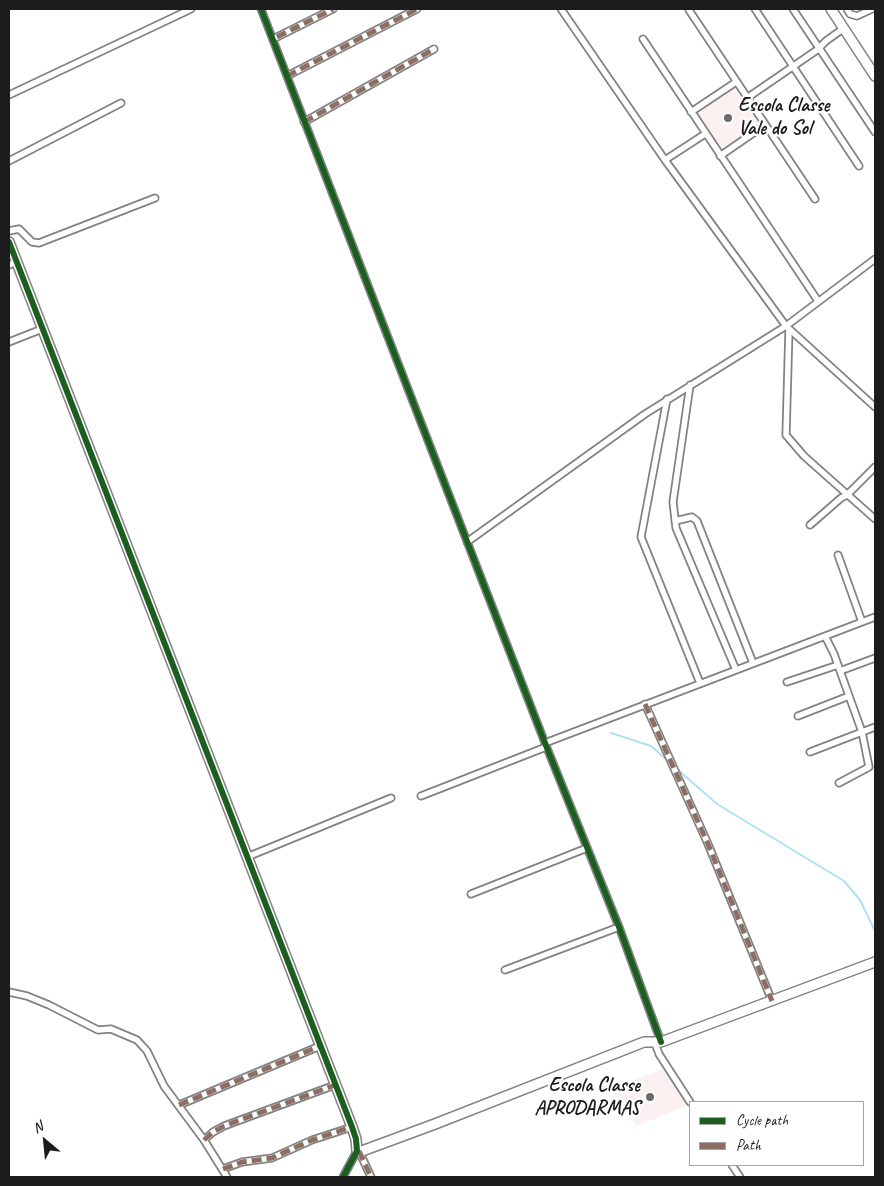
<!DOCTYPE html>
<html>
<head>
<meta charset="utf-8">
<style>
  body { margin:0 }
  #map { position:relative; width:884px; height:1186px; overflow:hidden; background:#fff; font-family:Caveat,sans-serif }
  canvas { display:block }
  .frame { position:absolute; inset:0; border:10px solid #1c1c1c; pointer-events:none }
  .legend { position:absolute; left:689px; top:1101px; width:175px; height:65px; box-sizing:border-box; background:#fff; border:1px solid #a4a4a4; margin:0; padding:6px 9px; list-style:none; font-size:15px; color:#1c1c1c }
  .legend li { display:flex; align-items:center; gap:10px; height:25px }
  .legend b { width:25px; border:1px solid #a4a4a4 }
  .north { position:absolute; left:20px; top:1116px; width:50px; height:50px; -webkit-text-stroke:4px #fff; paint-order:stroke; rotate:332deg; font-size:14px; font-weight:700; line-height:20px; text-align:center; color:#1c1c1c }
  .north::after { content:''; display:block; margin:auto; width:18px; height:22px; background:#1c1c1c; clip-path:polygon(50% 0,100% 100%,50% 72%,0 100%) }
</style>
</head>
<body>
<div id="map">
<canvas width="884" height="1186"></canvas>
<div class="frame"></div>
<ul class="legend">
<li><b style="height:6px;background:#1b5e20"></b>Cycle path</li>
<li><b style="height:6px;background:#8d6e63"></b>Path</li>
</ul>
<div class="north">N</div>
</div>
<script>
const ctx = document.querySelector('canvas').getContext('2d');
ctx.lineJoin = 'round';
function fillPath(path, color) {
  ctx.fillStyle = color;
  ctx.fill(path, 'evenodd');
}
function shape(rows) {
  const path = new Path2D();
  for (const r of rows) {
    path.moveTo(r[0], r[1]);
    for (let i = 2; i < r.length; i += 2) path.lineTo(r[i], r[i + 1]);
  }
  return path;
}
function strokePath(path, color, width, dash) {
  ctx.strokeStyle = color;
  ctx.lineWidth = width;
  ctx.lineCap = dash ? 'butt' : 'round';
  ctx.setLineDash(dash || []);
  ctx.stroke(path);
}
function drawText(font, color, halo, rows, align = 'center') {
  ctx.font = font + ' Caveat,sans-serif';
  ctx.lineWidth = 4.5;
  ctx.setLineDash([]);
  ctx.textBaseline = 'middle';
  ctx.strokeStyle = halo;
  ctx.fillStyle = color;
  for (const [text, x, y, turn = 0] of rows) {
    ctx.save();
    ctx.translate(x, y);
    ctx.rotate((+turn || 0) * Math.PI / 180);
    ctx.textAlign = isNaN(turn) ? turn : align;
    if (halo) ctx.strokeText(text, 0, 0);
    ctx.fillText(text, 0, 0);
    ctx.restore();
  }
}
fillPath(shape([
  [734,87,759,123,759,126,721,149,697,114,697,112],
  [664,1069,689,1105,637,1126,611,1089]
]), '#fbf1f1');
strokePath(shape([
  [611,733,651,746,668,761],
  [677,769,717,804,844,881,860,900,875,931]
]), '#b1e0f5', 2);
const street = shape([
  [261,9,545,743,619,927,661,1042],
  [561,9,665,160,786,326,875,407],
  [755,9,859,166],
  [793,9,875,132],
  [847,9,850,14,857,16,872,9],
  [689,10,815,199],
  [277,37,333,9],
  [643,39,818,301],
  [287,76,417,9],
  [9,95,191,9],
  [747,98,817,50,826,41,844,28],
  [691,112,736,82],
  [304,122,434,49],
  [720,156,765,125],
  [665,160,705,134],
  [9,161,121,103],
  [9,231,19,229,32,242,39,243,155,198],
  [9,265,17,262],
  [789,329,786,435,804,456,875,519],
  [9,342,42,329],
  [690,385,673,502,676,528,736,670],
  [667,399,641,537,700,683],
  [675,521,692,517,697,521,753,663],
  [810,525,841,498,847,495,875,467],
  [467,542,645,414,786,326,875,259],
  [838,555,862,622],
  [825,636,834,654,862,732,869,767,839,783],
  [840,671,875,658],
  [787,682,838,665],
  [645,704,708,844,772,1001],
  [798,716,849,696],
  [545,743,875,617],
  [810,752,875,727],
  [421,796,546,747],
  [247,857,391,798],
  [471,894,587,848],
  [505,970,619,927],
  [9,992,27,996,49,1005,98,1030,111,1029,137,1040,147,1051,164,1086,204,1140,227,1177],
  [655,1043,659,1054,690,1102],
  [179,1105,320,1046],
  [204,1140,213,1132,224,1126,335,1085],
  [359,1151,371,1177],
  [732,1165,740,1177],
  [223,1169,242,1162,272,1158,312,1140,352,1127],
  [343,1177,357,1151]
]);
const secondary = shape([
  [9,242,352,1127,356,1139,357,1151,362,1151,435,1124,644,1042,661,1042,875,962]
]);
const primary = shape([
  [831,9,875,76]
]);
strokePath(street, '#828282', 9);
strokePath(secondary, '#828282', 12);
strokePath(primary, '#828282', 12);
strokePath(street, '#fff', 5.5);
strokePath(secondary, '#fff', 9);
strokePath(primary, '#fff', 9);
strokePath(shape([
  [277,37,333,9],
  [287,76,417,9],
  [304,122,434,49],
  [645,704,708,844,772,1001],
  [179,1105,320,1046],
  [204,1140,213,1132,224,1126,335,1085],
  [359,1151,371,1177],
  [223,1169,242,1162,272,1158,312,1140,352,1127]
]), '#8d6e63', 5, [10, 5]);
strokePath(shape([
  [261,9,545,743,619,927,661,1042],
  [9,242,352,1127,356,1139,357,1151,343,1177]
]), '#1b5e20', 6);
for (const [x, y, r, color] of [
  [728,118,5,"#6b6b6b"],
  [650,1097,5,"#6b6b6b"]
]) {
  const dot = new Path2D();
  dot.arc(x, y, r, 0, 2 * Math.PI);
  ctx.fillStyle = color;
  ctx.fill(dot);
  strokePath(dot, '#fff', 2);
}
drawText('bold 20px', '#1c1c1c', '#fff', [
  ["Escola Classe",738,106],
  ["Vale do Sol",738,129],
  ["Escola Classe",640,1086,"right"],
  ["APRODARMAS",640,1109,"right"]
], 'left');
</script>
</body>
</html>
